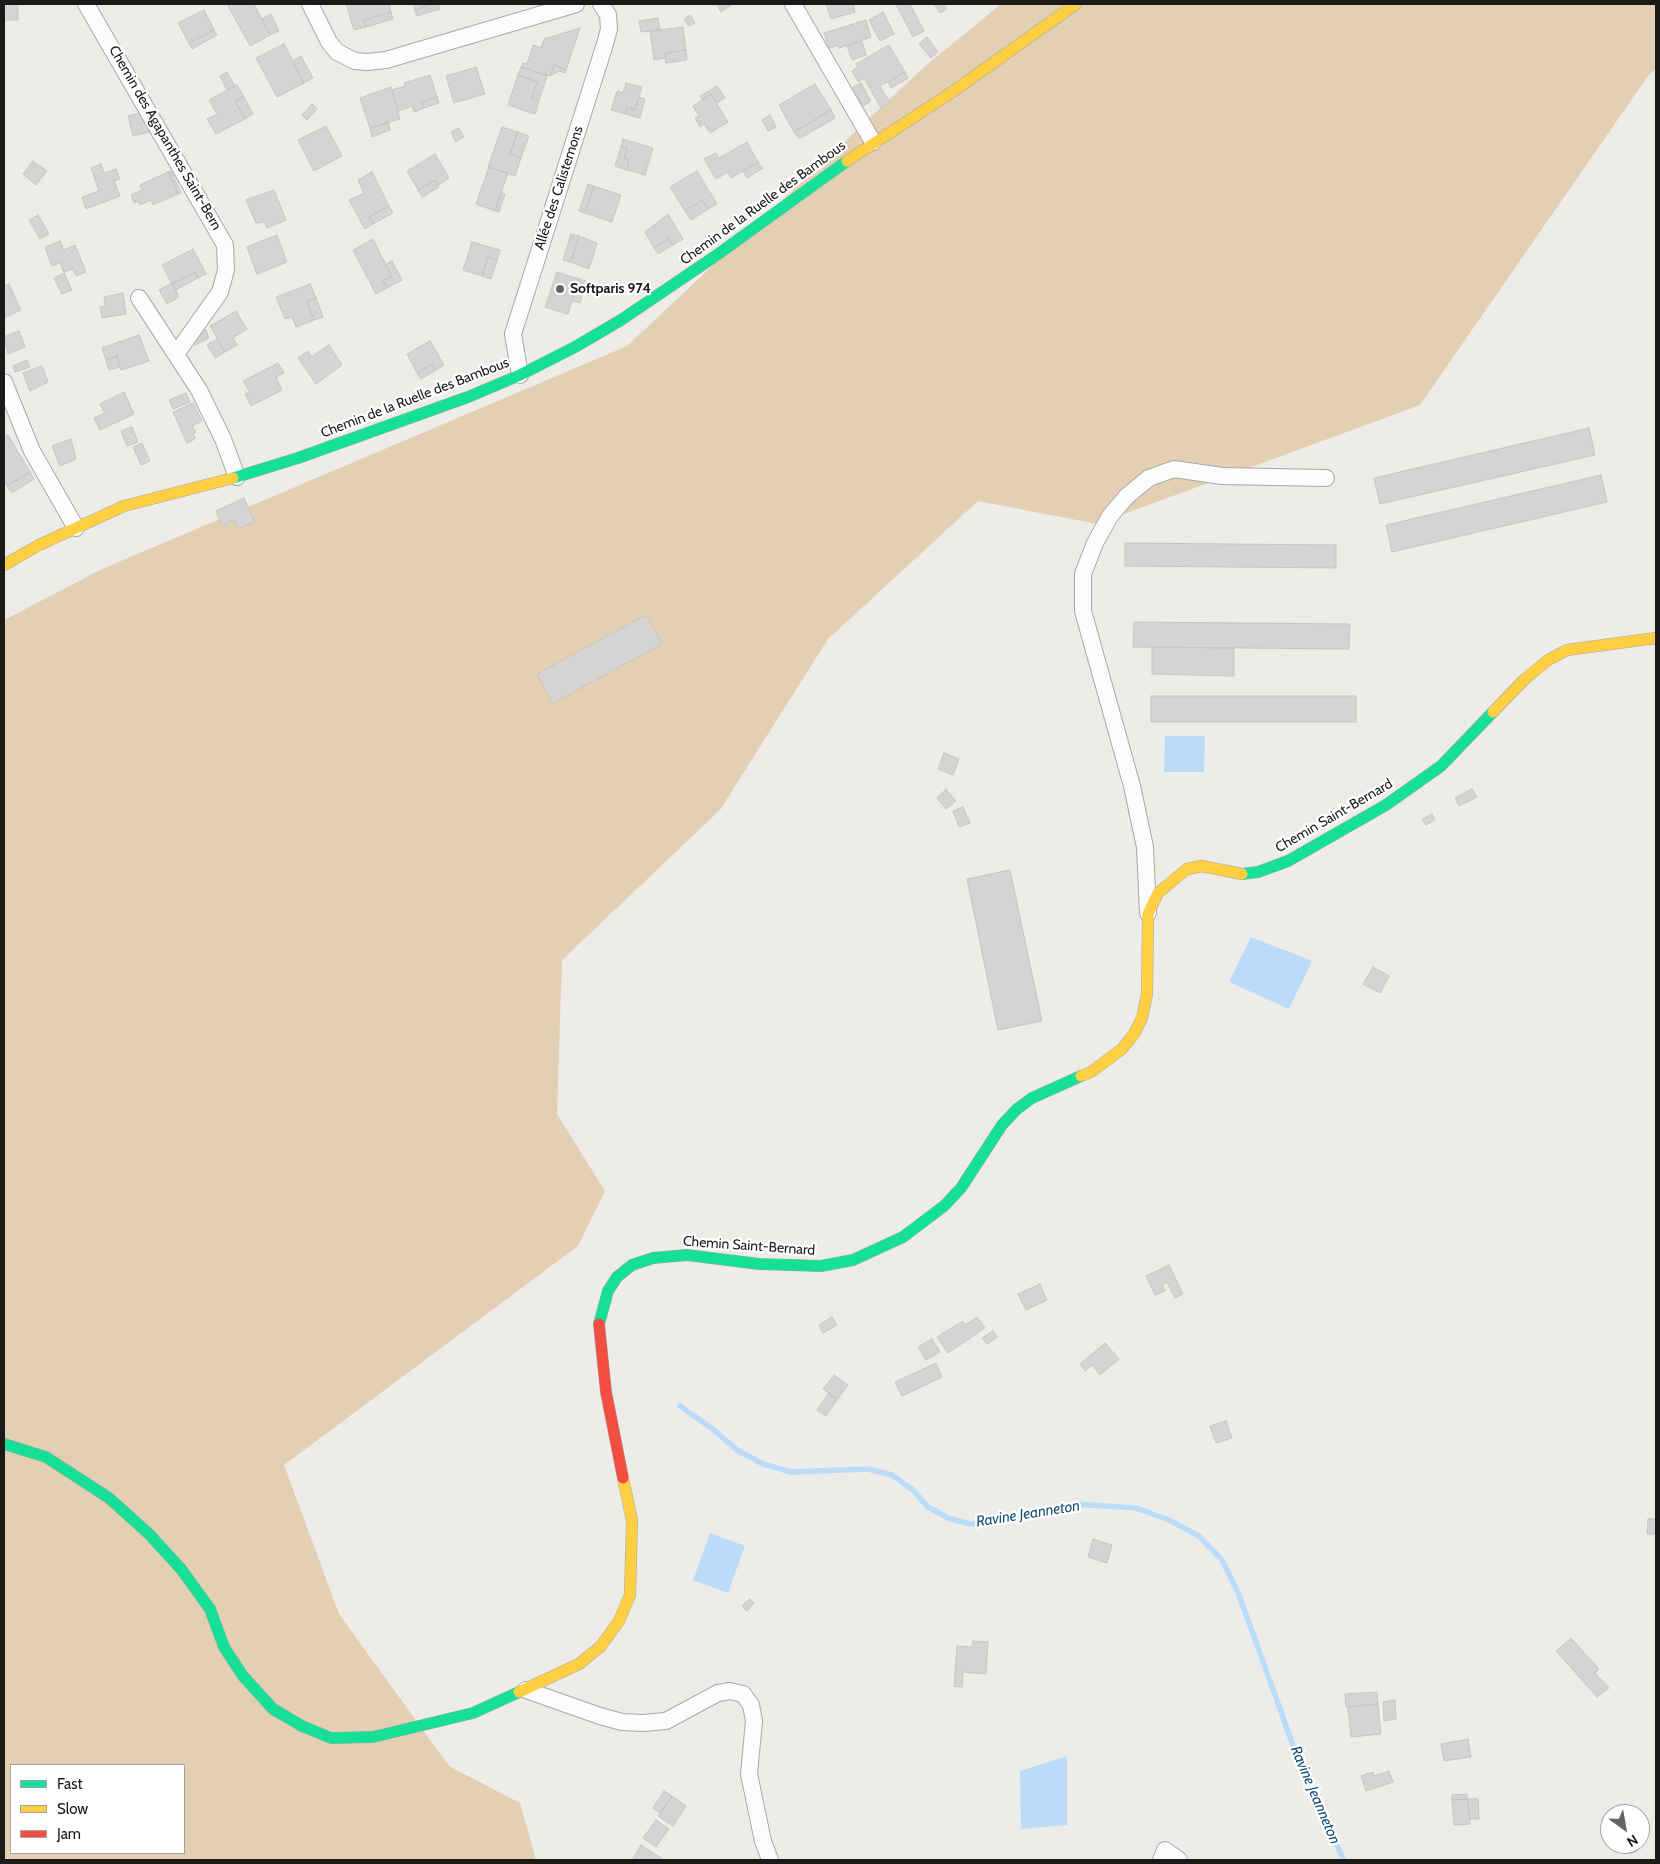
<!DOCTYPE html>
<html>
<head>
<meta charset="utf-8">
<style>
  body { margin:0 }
  #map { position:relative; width:1660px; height:1864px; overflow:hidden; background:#eeece9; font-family:Cabin,sans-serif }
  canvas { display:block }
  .frame { position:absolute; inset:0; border:5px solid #1b1a18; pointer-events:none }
  .legend { position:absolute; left:10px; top:1764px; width:175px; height:90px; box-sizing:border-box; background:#fff; border:1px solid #a4a3a3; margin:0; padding:6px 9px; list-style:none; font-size:15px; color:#1b1a18 }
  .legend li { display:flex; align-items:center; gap:10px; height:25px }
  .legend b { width:25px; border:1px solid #a4a3a3 }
  .north { position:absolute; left:1600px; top:1804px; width:50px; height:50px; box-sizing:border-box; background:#fff; border:1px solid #a4a3a3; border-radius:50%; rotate:148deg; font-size:14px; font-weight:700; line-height:20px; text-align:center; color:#1b1a18 }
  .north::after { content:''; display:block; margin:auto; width:18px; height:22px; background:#656461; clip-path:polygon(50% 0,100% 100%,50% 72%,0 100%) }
</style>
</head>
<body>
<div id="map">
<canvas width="1660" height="1864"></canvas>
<div class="frame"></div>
<ul class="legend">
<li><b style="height:6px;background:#16e098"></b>Fast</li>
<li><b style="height:6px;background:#ffcf43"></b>Slow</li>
<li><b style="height:6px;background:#f24e42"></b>Jam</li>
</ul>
<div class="north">N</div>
</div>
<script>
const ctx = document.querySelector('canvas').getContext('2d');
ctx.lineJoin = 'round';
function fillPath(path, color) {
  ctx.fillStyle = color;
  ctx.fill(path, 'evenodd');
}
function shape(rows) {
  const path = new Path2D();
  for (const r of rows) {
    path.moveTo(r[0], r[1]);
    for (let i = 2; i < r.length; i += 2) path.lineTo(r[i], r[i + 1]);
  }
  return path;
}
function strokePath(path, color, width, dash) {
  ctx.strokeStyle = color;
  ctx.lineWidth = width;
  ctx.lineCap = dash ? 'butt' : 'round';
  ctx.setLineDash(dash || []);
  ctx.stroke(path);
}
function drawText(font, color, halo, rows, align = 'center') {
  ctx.font = font + ' Cabin,sans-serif';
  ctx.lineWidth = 4.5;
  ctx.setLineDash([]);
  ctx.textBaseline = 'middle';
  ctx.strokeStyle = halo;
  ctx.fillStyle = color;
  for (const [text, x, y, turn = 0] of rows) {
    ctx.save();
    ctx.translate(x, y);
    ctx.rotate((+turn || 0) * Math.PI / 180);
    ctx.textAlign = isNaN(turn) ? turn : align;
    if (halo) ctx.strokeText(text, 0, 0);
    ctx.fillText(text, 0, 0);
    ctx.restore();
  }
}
fillPath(shape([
  [1001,4,1656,4,1656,69,1648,76,1420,405,1097,524,978,501,828,639,720,810,562,960,557,1114,605,1191,578,1246,284,1465,339,1614,449,1766,520,1803,536,1860,4,1860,4,620,102,569,627,346,924,67],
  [11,1765,184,1765,184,1853,11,1853]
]), '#e3d0b3');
fillPath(shape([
  [1165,736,1205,736,1204,772,1164,772],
  [1251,937,1312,961,1289,1009,1229,982],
  [710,1533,745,1546,728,1593,693,1580],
  [1067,1756,1067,1825,1021,1829,1020,1771]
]), '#badcf8');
strokePath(shape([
  [680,1406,714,1430,737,1450,763,1464,791,1472,868,1469,892,1475,913,1490,928,1507,948,1518,970,1524,991,1523,1074,1504,1136,1508,1169,1520,1199,1536,1222,1560,1239,1595,1307,1784,1344,1860]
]), '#badcf8', 5.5);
const building = shape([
  [4,4,18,4,18,20,4,20,4,4],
  [227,4,254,4,270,35,250,46,227,4],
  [346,4,389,4,391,12,364,20,366,27,354,30,346,4],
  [413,4,433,4,415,10,413,4],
  [433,4,438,4,440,9,417,16,415,10,433,4],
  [716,4,733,4,721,12,716,4],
  [826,4,853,4,855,12,831,19,826,4],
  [896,4,910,4,924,31,913,37,896,4],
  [934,4,944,4,947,9,940,13,934,4],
  [204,10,214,30,189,43,178,23,204,10],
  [391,12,393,19,366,27,364,20,391,12],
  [883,12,894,34,880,41,869,20,883,12],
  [271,14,279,31,270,35,262,19,271,14],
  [690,15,695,23,689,26,684,19,690,15],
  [658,18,660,30,641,32,639,21,658,18],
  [866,20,871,37,839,48,838,45,829,48,824,33,866,20],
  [683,27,686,50,665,53,665,58,654,60,650,31,683,27],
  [580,28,566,70,554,65,550,76,522,67,523,63,527,64,533,45,541,48,544,39,580,28],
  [214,30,217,35,192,49,189,43,214,30],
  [927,37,938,52,931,58,919,44,927,37],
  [862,41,866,55,852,60,847,46,862,41],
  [284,44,304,83,277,97,256,58,284,44],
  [889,45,905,72,880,86,890,103,881,108,864,78,858,82,852,71,858,67,856,64,889,45],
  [686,50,687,60,666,63,665,53,686,50],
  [301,56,313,78,304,83,293,61,301,56],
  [554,65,566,70,565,73,559,71,550,76,554,65],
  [476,67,485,94,454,103,446,76,476,67],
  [521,67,547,76,539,101,532,98,537,82,518,75,521,67],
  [227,72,235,86,227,90,220,76,227,72],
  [905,72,908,78,891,88,888,82,905,72],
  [430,75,437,97,422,102,424,108,414,112,412,106,398,111,392,90,405,86,404,83,430,75],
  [518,75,537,82,532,98,539,101,535,114,508,105,518,75],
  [626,83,642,87,635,110,627,107,625,114,611,110,617,91,623,93,626,83],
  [861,83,871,101,863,106,853,87,861,83],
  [815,84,831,110,794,132,779,105,815,84],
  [237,85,244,97,235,101,245,119,216,134,207,119,217,114,209,100,237,85],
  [717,86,725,98,717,103,711,94,703,100,700,96,717,86],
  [391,87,400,119,370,128,360,98,391,87],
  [711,94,728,122,710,133,704,124,700,127,695,118,699,116,693,106,711,94],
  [244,97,253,114,245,119,235,101,244,97],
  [437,97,439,103,424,108,422,102,437,97],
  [639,97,645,99,640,118,625,114,627,107,635,110,639,97],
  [312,104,317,109,307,120,302,115,312,104],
  [831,110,835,118,799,139,794,132,831,110],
  [144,112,149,132,133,136,128,116,144,112],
  [770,115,776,127,768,131,762,120,770,115],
  [388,122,390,130,372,137,370,128,388,122],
  [326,126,342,156,314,171,298,140,326,126],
  [502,127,518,132,510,154,521,158,515,176,488,167,502,127],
  [459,128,464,137,456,142,451,132,459,128],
  [518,132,529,136,521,158,510,154,518,132],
  [623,139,653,148,645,175,627,170,629,160,624,159,627,148,621,147,623,139],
  [747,142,758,162,731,178,728,172,716,179,704,159,716,153,719,158,747,142],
  [621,147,627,148,624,159,629,160,627,170,615,166,621,147],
  [435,154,449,178,438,185,436,180,418,190,407,171,435,154],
  [33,161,47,171,36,185,23,174,33,161],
  [758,162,763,168,747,178,743,171,758,162],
  [101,164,104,173,116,169,120,179,114,181,120,196,86,209,82,197,99,191,91,168,101,164],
  [489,167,508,173,495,211,476,204,489,167],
  [171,171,181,193,178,194,168,172,171,171],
  [697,171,717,204,708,209,702,200,685,211,670,187,697,171],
  [168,172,178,194,153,205,151,200,140,205,138,201,134,203,131,195,142,190,140,185,168,172],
  [372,172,389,206,369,217,373,224,365,229,349,200,364,193,358,180,372,172],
  [436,180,439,187,422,197,418,190,436,180],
  [588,184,594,186,585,213,579,211,588,184],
  [594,186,621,195,612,222,585,213,594,186],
  [274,190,286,220,267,228,265,222,256,223,246,200,274,190],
  [501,193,505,194,499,212,495,211,501,193],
  [702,200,708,209,691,220,685,211,702,200],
  [389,206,393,213,373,224,369,217,389,206],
  [668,214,683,239,673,245,669,239,654,248,645,232,668,214],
  [38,215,49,234,40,239,29,220,38,215],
  [571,234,579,236,571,262,563,260,571,234],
  [277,235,287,262,257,274,247,247,277,235],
  [579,236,597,243,589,269,571,262,579,236],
  [373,239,392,277,383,280,387,288,376,294,353,250,373,239],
  [669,239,673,245,658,254,654,248,669,239],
  [60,241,64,250,75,245,86,272,76,276,73,269,64,272,60,263,52,266,45,247,60,241],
  [472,242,500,250,497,260,488,257,482,276,463,270,472,242],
  [193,249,206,274,198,278,195,272,172,284,162,265,193,249],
  [488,257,497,260,491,279,482,276,488,257],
  [392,261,402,280,387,288,383,280,392,277,385,265,392,261],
  [195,272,198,278,176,290,172,284,195,272],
  [557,272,579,279,568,314,545,307,557,272],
  [64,273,72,290,62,294,54,278,64,273],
  [579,279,586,281,580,303,572,301,579,279],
  [172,283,179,297,167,304,159,290,172,283],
  [9,284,21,310,4,318,4,287,9,284],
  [310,284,316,298,307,301,314,320,296,327,292,317,285,319,276,297,310,284],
  [123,293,126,314,102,318,100,307,105,306,104,297,123,293],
  [316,298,323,317,314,320,307,301,316,298],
  [236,311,247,329,233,338,237,345,225,352,210,326,236,311],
  [206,330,209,338,195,345,191,336,206,330],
  [19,331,25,347,8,354,4,337,19,331],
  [139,335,149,361,121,370,117,356,106,360,102,348,139,335],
  [217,339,225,352,215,358,207,345,217,339],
  [430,341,444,365,436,370,432,364,417,373,407,354,430,341],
  [329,345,342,365,316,384,298,358,308,351,311,357,329,345],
  [117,356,120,367,109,370,106,360,117,356],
  [27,360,30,367,15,372,13,366,27,360],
  [278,363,284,373,276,377,282,390,251,406,245,394,250,392,243,381,278,363],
  [432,364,436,370,421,379,417,373,432,364],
  [42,366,48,382,30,391,23,373,42,366],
  [124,392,134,414,100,430,94,418,105,413,100,404,124,392],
  [186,393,190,402,173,409,169,400,186,393],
  [193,403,202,421,192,426,196,432,193,433,195,439,187,443,173,412,193,403],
  [132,427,138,442,127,446,121,431,132,427],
  [1589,428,1595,455,1380,504,1374,478,1589,428],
  [8,435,30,472,7,486,4,480,4,437,8,435],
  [71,439,76,459,60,466,52,446,71,439],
  [142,443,150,461,141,465,133,447,142,443],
  [30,472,34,479,12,493,7,486,30,472],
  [1601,475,1607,502,1392,552,1386,525,1601,475],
  [244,498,255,522,238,529,234,520,222,525,216,511,244,498],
  [1125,543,1336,545,1336,568,1125,566,1125,543],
  [646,615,662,644,553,703,537,674,646,615],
  [1134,622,1350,624,1349,649,1133,647,1134,622],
  [1152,647,1234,648,1234,676,1152,674,1152,647],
  [1151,696,1356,696,1356,722,1151,722,1151,696],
  [944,753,959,759,953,775,938,769,944,753],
  [946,789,956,801,946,809,937,798,946,789],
  [1472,789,1477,797,1459,806,1455,798,1472,789],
  [963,807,970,823,959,827,953,811,963,807],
  [1432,814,1435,820,1426,825,1422,819,1432,814],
  [1010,870,1042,1021,998,1030,967,879,1010,870],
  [1373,967,1389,976,1380,993,1363,984,1373,967],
  [1169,1265,1183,1294,1175,1298,1167,1282,1162,1284,1165,1291,1155,1295,1146,1276,1169,1265],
  [1040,1284,1047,1300,1026,1310,1018,1294,1040,1284],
  [832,1317,837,1325,823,1333,819,1325,832,1317],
  [977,1317,985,1328,948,1353,937,1337,963,1321,965,1325,977,1317],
  [993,1331,997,1337,987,1344,982,1338,993,1331],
  [932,1339,940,1352,926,1360,918,1347,932,1339],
  [1105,1343,1119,1359,1100,1375,1092,1365,1085,1371,1080,1364,1105,1343],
  [936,1363,942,1377,902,1396,895,1382,936,1363],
  [834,1375,848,1385,837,1400,823,1389,834,1375],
  [829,1393,837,1400,826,1416,817,1410,829,1393],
  [1226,1421,1232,1438,1216,1443,1210,1426,1226,1421],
  [1648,1519,1656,1519,1656,1534,1647,1534,1648,1519],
  [1093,1539,1112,1545,1107,1563,1088,1557,1093,1539],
  [750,1599,754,1603,747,1611,742,1606,750,1599],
  [1571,1638,1599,1669,1595,1673,1609,1688,1597,1697,1556,1651,1571,1638],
  [973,1641,988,1642,986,1674,963,1672,962,1687,954,1686,957,1646,972,1647,973,1641],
  [1377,1692,1378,1704,1346,1707,1345,1694,1377,1692],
  [1395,1700,1396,1719,1384,1721,1383,1702,1395,1700],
  [1378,1704,1381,1734,1351,1737,1348,1707,1378,1704],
  [1468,1739,1471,1757,1444,1761,1441,1744,1468,1739],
  [1389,1771,1393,1782,1366,1791,1361,1776,1373,1772,1374,1776,1389,1771],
  [664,1791,672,1796,660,1813,653,1808,664,1791],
  [1467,1794,1467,1799,1452,1800,1452,1795,1467,1794],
  [672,1796,686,1806,673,1826,658,1816,672,1796],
  [1467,1799,1478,1799,1479,1819,1470,1819,1467,1799],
  [1467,1799,1470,1824,1454,1825,1452,1800,1467,1799],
  [656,1820,669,1829,656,1847,643,1838,656,1820],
  [641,1845,664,1860,632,1860,641,1845]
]);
fillPath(building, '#d6d4d2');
strokePath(building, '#c7c5c3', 1);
const street = shape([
  [86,4,225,245,226,270,220,292,176,354],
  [310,4,329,42,337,52,355,61,367,62,386,60,576,4],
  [793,4,873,142],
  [139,298,199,390,223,439,237,477],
  [520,375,513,334,605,44,609,29,608,15,601,4],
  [4,382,32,451,76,528],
  [1148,913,1145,847,1132,786,1083,611,1083,574,1095,543,1110,516,1127,496,1149,478,1174,469,1222,476,1326,478],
  [526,1690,600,1716,622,1722,643,1723,666,1721,718,1693,730,1691,743,1694,751,1705,754,1721,749,1774,763,1841,770,1860],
  [1161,1860,1165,1850,1179,1860]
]);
const fast = shape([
  [233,478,298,458,468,397,520,375,575,347,621,320,714,257,847,161],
  [1242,874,1258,872,1288,861,1386,805,1441,766,1493,712],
  [599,1324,608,1291,617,1277,632,1265,653,1258,687,1255,759,1264,821,1266,853,1260,903,1237,944,1206,961,1188,1002,1125,1017,1109,1032,1098,1081,1076],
  [4,1444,46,1457,109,1498,149,1534,181,1569,210,1609,224,1647,243,1676,273,1709,302,1726,331,1738,373,1737,473,1713,519,1692]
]);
const slow = shape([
  [847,161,955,90,1076,4],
  [4,565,39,545,124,506,233,478],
  [1493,712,1524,680,1548,660,1567,650,1656,638],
  [1081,1076,1091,1072,1122,1049,1134,1034,1142,1018,1147,994,1148,914,1158,893,1187,869,1202,866,1242,874],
  [519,1692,579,1664,601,1646,619,1621,630,1595,632,1520,623,1478]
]);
const jam = shape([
  [599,1324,606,1392,623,1478]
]);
strokePath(street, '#a9a8a6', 18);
strokePath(fast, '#a9a8a6', 12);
strokePath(slow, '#a9a8a6', 12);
strokePath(jam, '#a9a8a6', 12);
strokePath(street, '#fcfcfc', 16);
strokePath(fast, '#16e098', 11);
strokePath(slow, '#ffcf43', 11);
strokePath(jam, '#f24e42', 11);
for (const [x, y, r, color] of [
  [560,289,5,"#656461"]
]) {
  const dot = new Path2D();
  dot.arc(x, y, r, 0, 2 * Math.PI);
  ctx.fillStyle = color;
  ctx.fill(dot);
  strokePath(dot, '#fff', 2);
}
drawText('14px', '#1b1a18', '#fff', [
  ["Chemin des Agapanthes Saint-Bern",165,138,60],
  ["Allée des Calistemons",559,188,-72],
  ["Chemin de la Ruelle des Bambous",763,203,-36],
  ["Chemin de la Ruelle des Bambous",415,398,-21],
  ["Chemin Saint-Bernard",1334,816,-30],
  ["Chemin Saint-Bernard",749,1246,4]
]);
drawText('bold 14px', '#1b1a18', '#fff', [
  ["Softparis 974",570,289]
], 'left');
drawText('italic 15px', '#175076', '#fff', [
  ["Ravine Jeanneton",1028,1514,-9],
  ["Ravine Jeanneton",1315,1795,67]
]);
</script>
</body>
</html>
